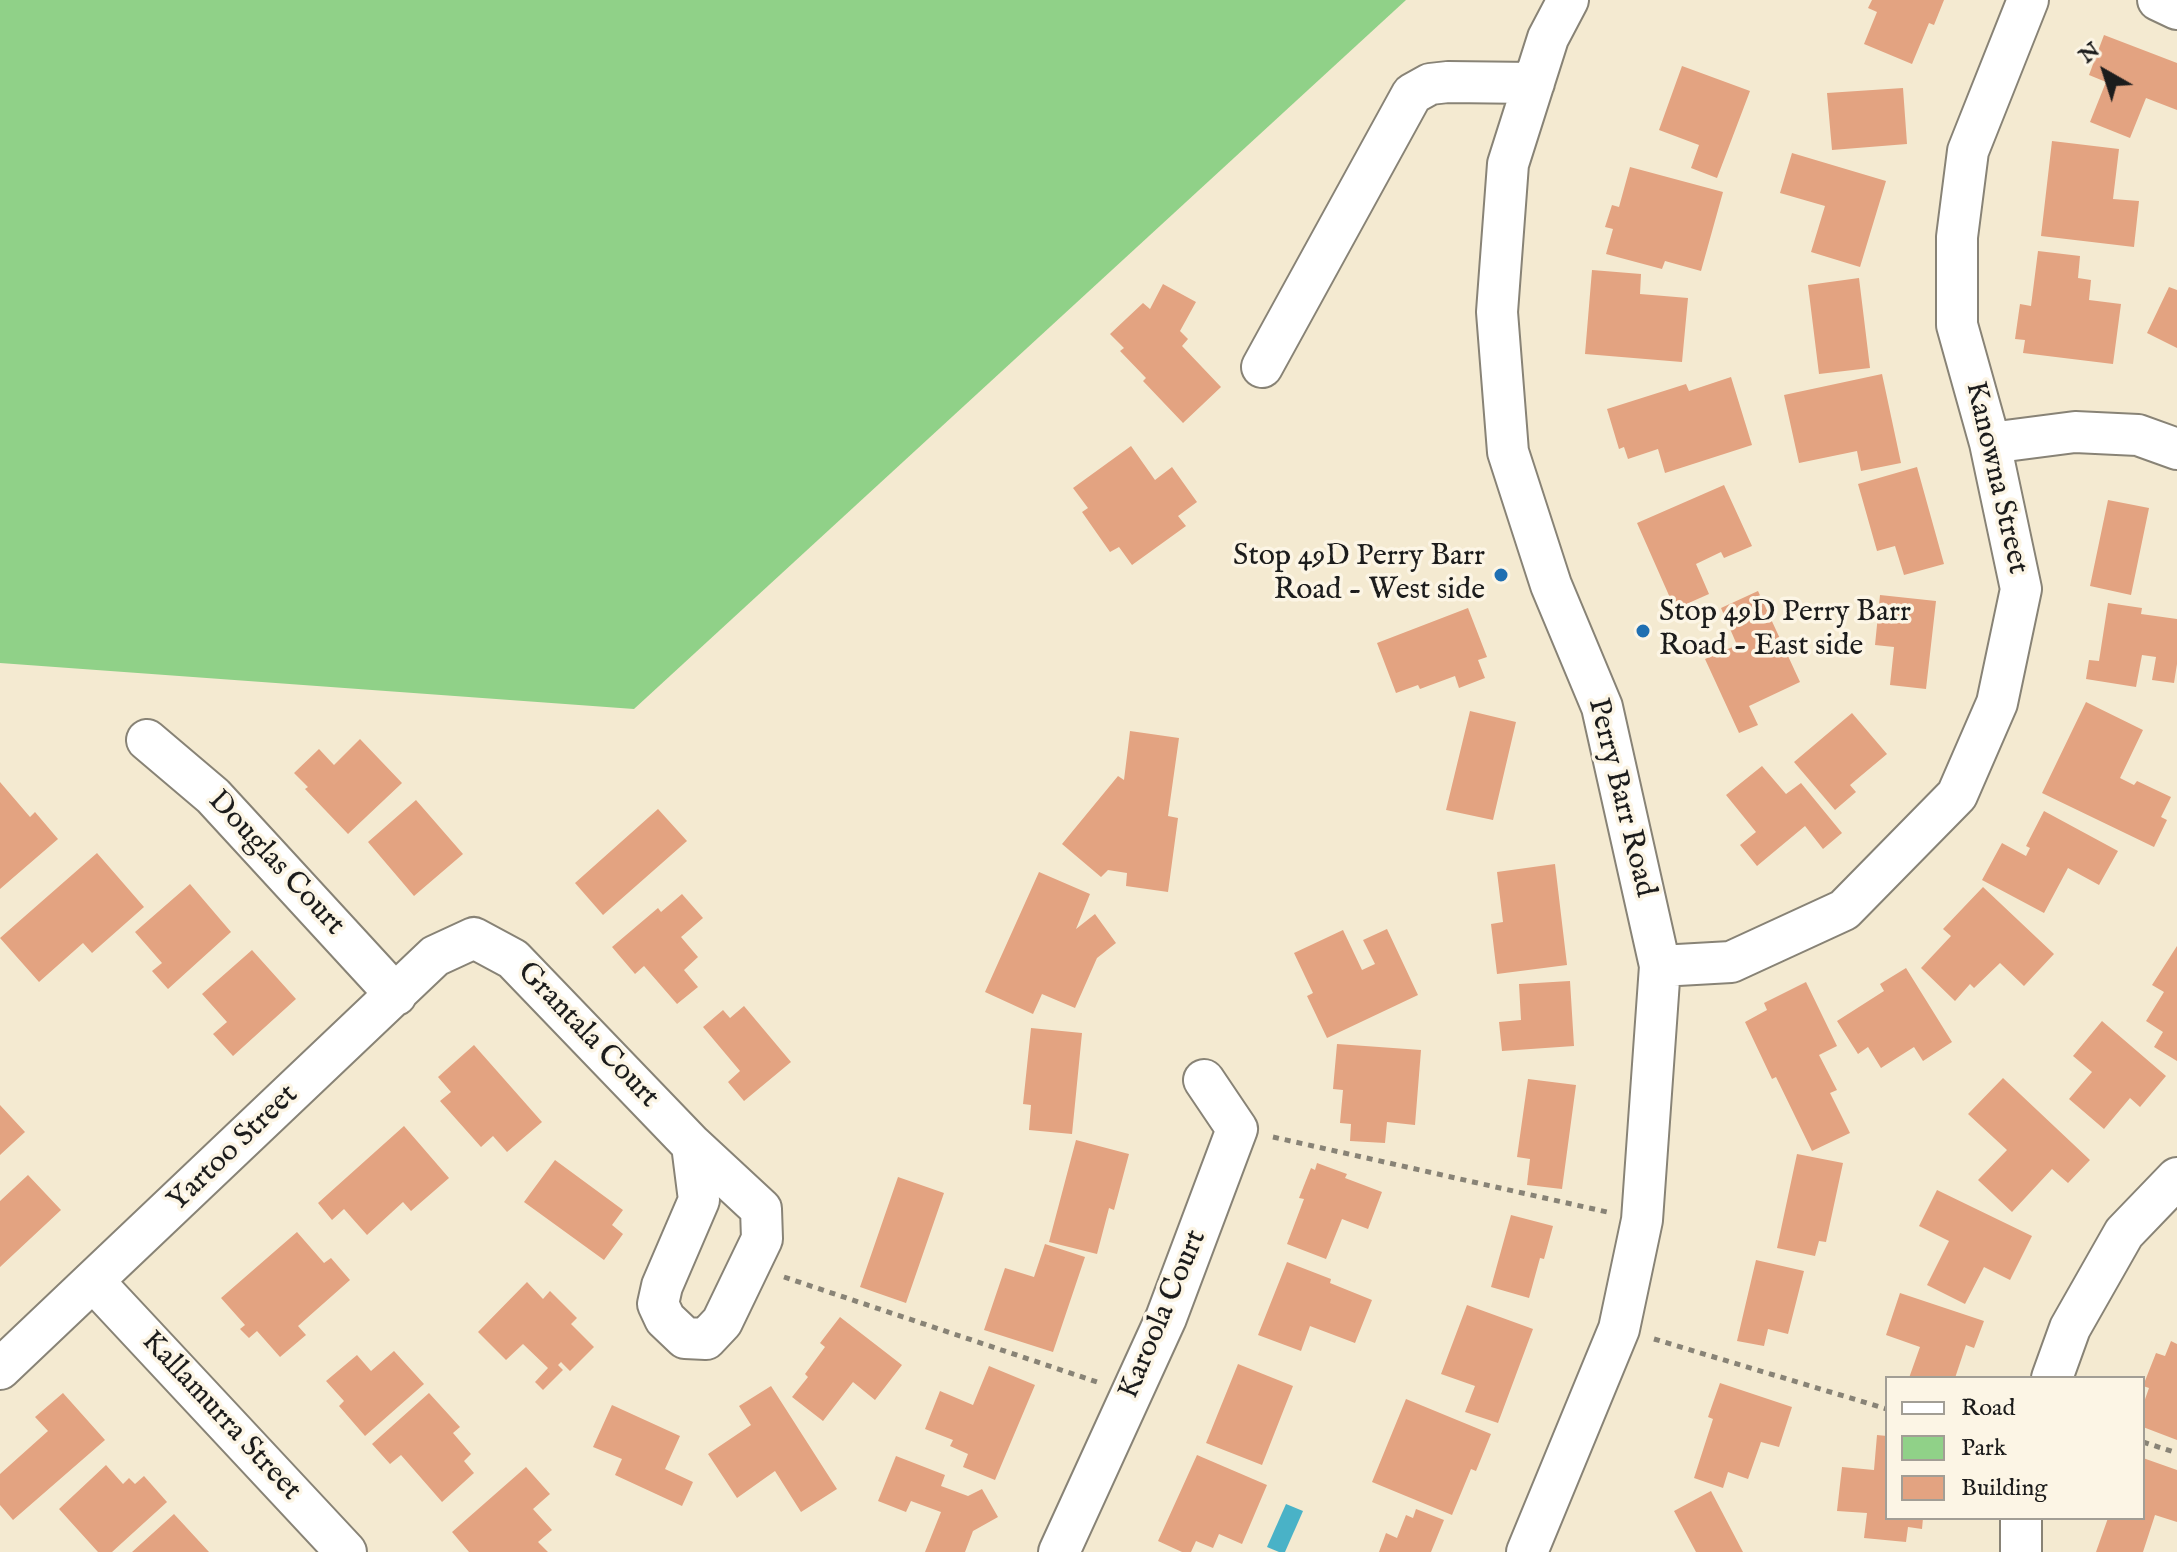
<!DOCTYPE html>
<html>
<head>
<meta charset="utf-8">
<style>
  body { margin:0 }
  #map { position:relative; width:2177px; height:1552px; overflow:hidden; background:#f4ead1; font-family:"IM FELL English",serif }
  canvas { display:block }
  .legend { position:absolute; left:1885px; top:1376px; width:260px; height:144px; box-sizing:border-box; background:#fcf5e5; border:2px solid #a29e95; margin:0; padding:10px 14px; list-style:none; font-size:24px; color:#1c1c1c }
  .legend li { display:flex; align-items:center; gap:16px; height:40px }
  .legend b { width:40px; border:2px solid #a29e95 }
  .north { position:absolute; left:2065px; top:32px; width:80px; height:80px; -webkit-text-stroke:6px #fcf5e5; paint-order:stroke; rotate:321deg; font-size:22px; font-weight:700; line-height:32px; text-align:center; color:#1c1c1c }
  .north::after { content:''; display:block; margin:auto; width:28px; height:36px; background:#1c1c1c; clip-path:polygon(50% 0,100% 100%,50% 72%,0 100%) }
</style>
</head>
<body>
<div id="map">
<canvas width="2177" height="1552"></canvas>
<ul class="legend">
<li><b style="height:10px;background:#fff"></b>Road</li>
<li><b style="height:22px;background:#90d188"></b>Park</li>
<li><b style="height:22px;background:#e3a381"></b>Building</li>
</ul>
<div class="north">N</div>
</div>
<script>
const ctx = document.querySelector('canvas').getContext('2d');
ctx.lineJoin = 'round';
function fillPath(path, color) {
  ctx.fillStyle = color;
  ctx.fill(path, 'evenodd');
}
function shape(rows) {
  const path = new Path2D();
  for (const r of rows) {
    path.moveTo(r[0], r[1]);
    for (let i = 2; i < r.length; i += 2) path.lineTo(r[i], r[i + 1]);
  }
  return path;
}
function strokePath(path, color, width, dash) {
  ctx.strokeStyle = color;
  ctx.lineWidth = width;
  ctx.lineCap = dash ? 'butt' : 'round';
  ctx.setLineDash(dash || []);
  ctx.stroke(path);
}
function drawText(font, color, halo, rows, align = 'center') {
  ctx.font = font + ' "IM FELL English",serif';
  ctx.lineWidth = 7;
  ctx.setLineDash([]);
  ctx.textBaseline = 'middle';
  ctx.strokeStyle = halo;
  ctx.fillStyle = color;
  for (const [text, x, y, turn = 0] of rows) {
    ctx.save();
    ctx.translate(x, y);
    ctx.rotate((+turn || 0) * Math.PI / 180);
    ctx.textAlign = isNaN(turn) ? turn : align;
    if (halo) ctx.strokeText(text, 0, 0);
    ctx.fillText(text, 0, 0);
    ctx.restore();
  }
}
fillPath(shape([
  [0,0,1406,0,634,709,0,663]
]), '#90d188');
fillPath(shape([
  [1286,1504,1303,1511,1285,1552,1279,1552,1267,1547]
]), '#49b2c7');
fillPath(shape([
  [1872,0,1944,0,1934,25,1929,23,1912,64,1864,44,1877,12,1868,8],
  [2104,35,2177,63,2177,110,2146,98,2130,138,2090,122,2106,82,2089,75],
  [1682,66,1750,91,1717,178,1691,168,1699,145,1659,130],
  [1903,88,1907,144,1832,150,1827,93],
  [2052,141,2119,149,2113,199,2139,201,2134,247,2041,236],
  [1792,153,1886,181,1860,267,1811,252,1825,206,1780,193],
  [1630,167,1723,192,1701,271,1665,261,1662,269,1606,254,1613,229,1605,227,1612,205,1619,207],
  [2038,251,2080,256,2078,278,2091,280,2089,300,2121,304,2113,364,2023,353,2025,340,2015,339,2020,304,2031,306],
  [1592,270,1641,274,1640,294,1688,298,1682,362,1585,354],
  [1859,278,1870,368,1819,374,1808,285],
  [1163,284,1196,302,1180,331,1188,339,1182,346,1221,387,1183,423,1143,381,1146,378,1120,351,1124,348,1110,334,1143,303,1150,309],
  [2169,287,2177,290,2177,348,2147,333],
  [1882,374,1901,463,1861,471,1857,451,1799,463,1784,395],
  [1731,377,1752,445,1665,473,1658,449,1628,459,1624,447,1619,449,1607,409,1686,384,1689,391],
  [1131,446,1155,480,1172,467,1197,502,1178,516,1186,526,1132,565,1119,547,1110,552,1082,512,1088,508,1073,488],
  [1917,467,1944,564,1904,575,1895,546,1877,551,1858,484],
  [1724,485,1752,546,1724,558,1721,552,1696,564,1709,594,1675,609,1637,523],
  [2108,500,2149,508,2131,595,2090,586],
  [1758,591,1800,682,1749,706,1758,725,1739,733,1705,659,1737,645,1721,608],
  [1880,595,1936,601,1926,689,1890,685,1894,647,1875,645],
  [2108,603,2142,608,2141,614,2177,619,2177,664,2174,683,2152,680,2156,657,2142,655,2136,687,2086,679,2089,660,2099,661],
  [1468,608,1487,657,1478,660,1485,678,1459,688,1455,676,1420,689,1418,685,1396,693,1377,643],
  [2086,702,2143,730,2120,778,2134,785,2137,781,2171,797,2161,817,2167,820,2154,847,2042,793],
  [1470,711,1516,722,1493,820,1446,810],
  [1852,713,1887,754,1850,785,1856,792,1835,810,1794,762],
  [1130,731,1179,738,1168,816,1178,818,1168,892,1126,886,1127,873,1108,870,1101,877,1062,844,1118,776,1124,780],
  [360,739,402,783,348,834,305,789,308,787,294,773,319,749,334,765],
  [1762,766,1786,794,1801,783,1842,833,1823,849,1805,826,1757,866,1740,845,1756,832,1726,795],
  [0,782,30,817,35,812,58,839,0,889],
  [416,800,463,854,414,896,368,842],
  [658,809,687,841,603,915,575,883],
  [2044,811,2118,851,2099,885,2068,868,2044,913,1982,880,2002,843,2026,856,2030,848,2026,846],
  [97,853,144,907,92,953,83,943,39,982,0,938],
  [1555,864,1567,965,1497,974,1491,924,1503,922,1497,872],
  [1039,872,1090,894,1076,929,1095,914,1116,943,1097,958,1075,1008,1042,994,1033,1014,985,992],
  [190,884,231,932,168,989,152,971,162,963,135,932],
  [1983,887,2054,954,2024,986,2000,963,1974,988,1970,984,1955,1001,1921,968,1951,936,1943,929],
  [682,894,703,918,681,937,698,957,684,970,698,987,677,1004,644,966,635,974,612,947,658,908,661,912],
  [1387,929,1418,995,1327,1038,1307,996,1313,993,1294,953,1343,930,1362,970,1375,964,1363,940],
  [2177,946,2177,1061,2154,1047,2163,1032,2146,1021,2164,992,2152,985],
  [252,950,296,999,233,1056,213,1034,227,1022,202,994],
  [1906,968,1952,1042,1923,1061,1914,1047,1881,1068,1868,1047,1858,1054,1837,1021,1884,991,1880,984],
  [1570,981,1574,1046,1502,1051,1499,1022,1521,1020,1519,984],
  [1806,982,1837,1046,1819,1055,1837,1090,1830,1093,1850,1133,1812,1151,1776,1077,1772,1079,1745,1022,1767,1010,1764,1003],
  [744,1006,791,1062,744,1101,728,1082,740,1071,703,1027,723,1010,730,1018],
  [2102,1021,2166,1076,2140,1107,2130,1098,2104,1129,2069,1099,2092,1072,2073,1056],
  [1031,1028,1082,1033,1072,1134,1029,1130,1031,1105,1023,1104],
  [1337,1044,1421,1050,1415,1125,1387,1122,1385,1143,1350,1141,1351,1124,1340,1123,1343,1090,1333,1089],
  [474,1045,542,1122,507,1152,493,1136,481,1147,440,1101,451,1092,438,1077],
  [2003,1078,2090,1160,2068,1183,2052,1169,2012,1212,1978,1180,2007,1150,1968,1114],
  [1528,1079,1576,1085,1562,1189,1527,1185,1530,1159,1517,1157],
  [0,1105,25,1132,0,1155],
  [404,1126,449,1178,411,1211,403,1202,367,1235,344,1209,332,1220,318,1203],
  [1076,1140,1129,1154,1114,1210,1109,1208,1097,1254,1049,1242],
  [1797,1154,1843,1163,1826,1242,1819,1241,1815,1256,1777,1248],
  [555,1160,623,1210,612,1225,623,1234,604,1260,524,1202],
  [1317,1163,1347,1174,1345,1178,1382,1192,1368,1229,1342,1219,1326,1259,1287,1244,1304,1199,1299,1198,1311,1168,1315,1170],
  [28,1175,61,1210,0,1267,0,1201],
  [898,1177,944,1193,906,1303,860,1287],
  [1937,1190,2032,1236,2010,1280,1984,1267,1965,1304,1927,1285,1949,1241,1919,1226],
  [1511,1215,1553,1226,1544,1259,1540,1258,1529,1298,1491,1287],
  [297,1232,324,1263,331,1258,350,1280,298,1326,306,1335,280,1357,257,1331,249,1338,240,1329,245,1325,221,1298],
  [1045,1244,1085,1257,1053,1352,984,1330,1005,1268,1034,1277],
  [1756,1260,1804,1271,1788,1334,1768,1329,1764,1346,1737,1341],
  [1287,1262,1331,1279,1330,1283,1372,1300,1355,1343,1310,1326,1301,1351,1258,1335],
  [527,1282,543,1299,550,1291,577,1318,571,1324,594,1347,570,1371,561,1362,558,1365,563,1370,543,1390,535,1382,548,1368,523,1344,506,1360,478,1332],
  [1900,1293,1984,1321,1974,1348,1966,1345,1955,1378,1909,1378,1920,1347,1886,1335],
  [1467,1305,1533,1329,1498,1423,1465,1412,1475,1386,1441,1374],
  [840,1317,902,1365,875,1400,853,1382,823,1421,792,1397,808,1377,805,1374,825,1347,820,1343],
  [2171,1341,2177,1344,2177,1440,2143,1427,2143,1405,2149,1388,2143,1386,2156,1353,2165,1356],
  [394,1351,424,1384,365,1436,339,1406,344,1401,326,1381,357,1355,371,1371],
  [1238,1364,1293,1386,1262,1465,1206,1443],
  [989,1366,1035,1385,995,1480,963,1467,968,1454,950,1446,953,1440,925,1429,940,1391,973,1405],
  [1720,1383,1792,1407,1779,1447,1761,1442,1748,1479,1728,1472,1723,1488,1694,1478,1713,1419,1708,1417],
  [771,1386,837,1489,801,1512,775,1471,737,1498,708,1454,751,1425,739,1406],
  [63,1393,105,1440,13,1520,0,1505,0,1474,48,1431,35,1417],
  [429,1393,460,1427,453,1433,471,1454,464,1461,474,1473,442,1502,401,1455,390,1464,372,1444],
  [1406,1399,1491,1434,1476,1471,1471,1469,1452,1515,1372,1482],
  [612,1405,680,1436,665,1469,693,1482,682,1506,615,1475,622,1459,593,1447],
  [1877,1435,1887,1436,1887,1518,1923,1518,1922,1529,1908,1527,1906,1542,1864,1538,1867,1513,1837,1511,1842,1467,1874,1470],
  [1197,1455,1267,1485,1242,1544,1219,1534,1213,1548,1196,1541,1191,1552,1182,1552,1158,1541],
  [896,1456,945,1475,941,1486,968,1496,982,1489,998,1517,973,1531,965,1552,925,1552,941,1512,911,1501,906,1512,878,1501],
  [2143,1458,2177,1470,2177,1522,2155,1515,2143,1552,2096,1552,2108,1518,2143,1518],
  [106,1465,123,1484,129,1478,135,1484,144,1476,167,1502,112,1552,98,1552,59,1509],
  [526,1467,550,1494,533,1509,552,1530,538,1542,548,1552,469,1552,452,1532],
  [1711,1491,1743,1552,1696,1552,1674,1511],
  [1416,1509,1444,1520,1431,1552,1379,1552,1386,1533,1397,1538,1406,1515,1413,1518],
  [174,1514,209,1552,132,1552]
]), '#e3a381');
const minor = shape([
  [2158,0,2177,9],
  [1262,367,1412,94,1430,84,1448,82,1534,83],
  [1990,443,2075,432,2138,435,2177,449],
  [147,740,213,796,396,995],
  [1660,966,1731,962,1844,910,1957,795,1997,703,2021,589,1990,443,1957,325,1957,237,1968,151,2028,0],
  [94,1282,346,1552],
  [0,1369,435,956,474,938,513,959,692,1145,761,1209,762,1239,722,1322,706,1339,685,1338,665,1319,658,1304,662,1286,699,1200,692,1145],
  [2052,1378,2070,1328,2124,1233,2177,1178],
  [1059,1552,1166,1318,1237,1129,1204,1080],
  [1527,1552,1619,1329,1642,1220,1660,966,1602,707,1551,585,1508,452,1497,312,1508,164,1548,38,1568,0],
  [2021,1552,2021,1518]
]);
strokePath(minor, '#888376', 44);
strokePath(shape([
  [1273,1137,1607,1212],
  [784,1277,1097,1382],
  [1654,1339,1887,1409],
  [2143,1442,2177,1453]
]), '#888376', 5, [6, 6]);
strokePath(minor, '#fff', 40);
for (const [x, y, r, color] of [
  [1501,575,8,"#1f6fb2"],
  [1643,631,8,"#1f6fb2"]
]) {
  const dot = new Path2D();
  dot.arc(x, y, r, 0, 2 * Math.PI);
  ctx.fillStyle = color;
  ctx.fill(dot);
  strokePath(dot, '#fcf5e5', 3);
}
drawText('30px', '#1c1c1c', '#fcf5e5', [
  ["Kanowna Street",1995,478,77],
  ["Perry Barr Road",1620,798,76],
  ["Douglas Court",275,864,47],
  ["Grantala Court",587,1036,46],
  ["Yartoo Street",234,1149,-44],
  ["Karoola Court",1164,1315,-67],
  ["Kallamurra Street",220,1417,47]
]);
drawText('30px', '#1c1c1c', '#fcf5e5', [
  ["Stop 49D Perry Barr",1485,558],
  ["Road - West side",1485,592],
  ["Stop 49D Perry Barr",1659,614,"left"],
  ["Road - East side",1659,648,"left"]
], 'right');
</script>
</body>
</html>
